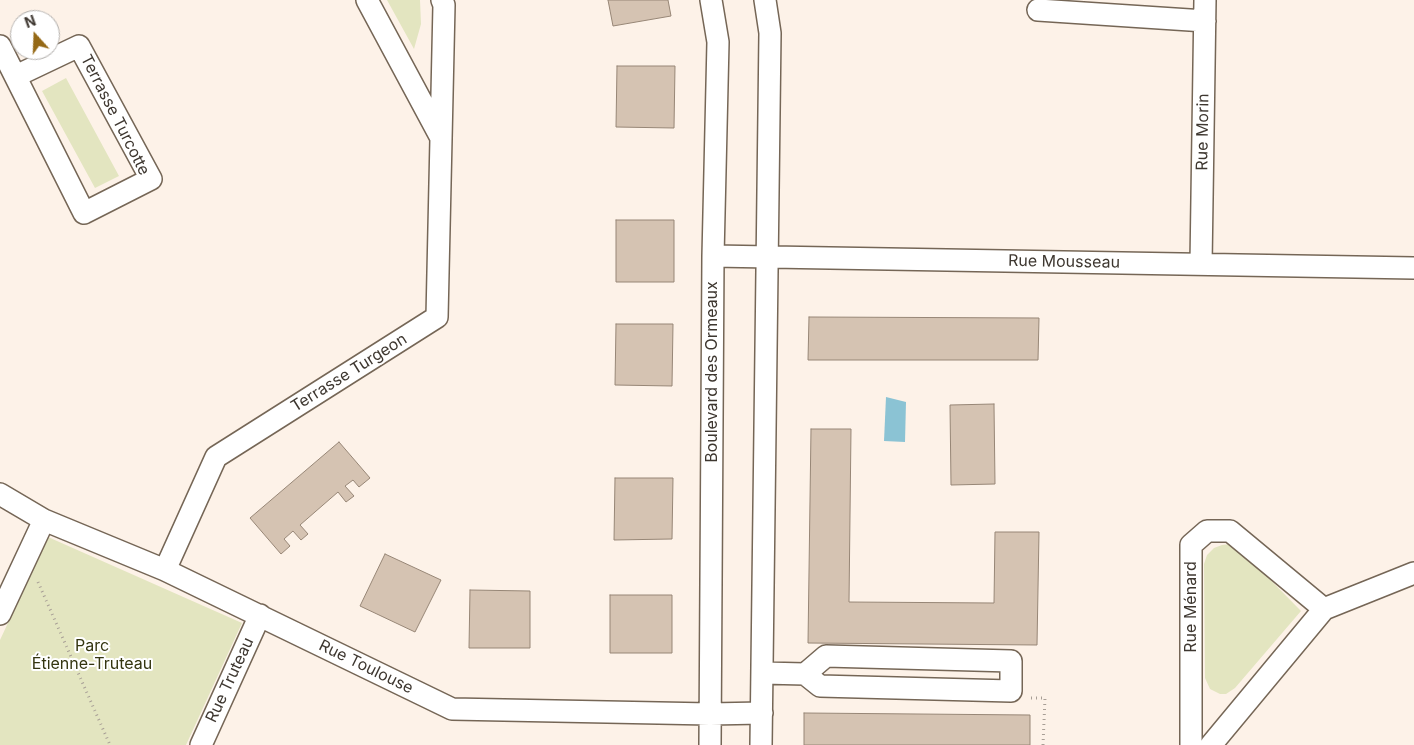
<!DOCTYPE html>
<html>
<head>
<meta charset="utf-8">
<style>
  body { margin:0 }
  #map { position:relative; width:1414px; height:745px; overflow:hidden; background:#fdf2e8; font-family:Inter,sans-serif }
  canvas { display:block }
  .north { position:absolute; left:10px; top:10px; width:50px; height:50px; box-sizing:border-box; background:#fff; border:1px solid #b2afac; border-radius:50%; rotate:340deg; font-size:14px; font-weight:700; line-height:20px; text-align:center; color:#3e3730 }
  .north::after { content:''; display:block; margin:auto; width:18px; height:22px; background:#956916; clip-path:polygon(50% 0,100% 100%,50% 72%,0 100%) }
</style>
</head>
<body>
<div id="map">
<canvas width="1414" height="745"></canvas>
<div class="north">N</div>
</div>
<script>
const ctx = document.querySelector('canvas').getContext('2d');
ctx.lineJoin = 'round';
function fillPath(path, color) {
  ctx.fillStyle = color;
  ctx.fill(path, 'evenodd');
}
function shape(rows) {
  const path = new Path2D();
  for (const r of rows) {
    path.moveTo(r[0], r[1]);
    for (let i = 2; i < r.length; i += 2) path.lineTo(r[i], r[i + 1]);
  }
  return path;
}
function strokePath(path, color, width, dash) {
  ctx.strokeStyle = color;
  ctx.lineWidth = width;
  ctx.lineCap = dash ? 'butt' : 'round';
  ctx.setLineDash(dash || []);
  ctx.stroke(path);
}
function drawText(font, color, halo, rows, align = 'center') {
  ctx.font = font + ' Inter,sans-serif';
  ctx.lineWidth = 4;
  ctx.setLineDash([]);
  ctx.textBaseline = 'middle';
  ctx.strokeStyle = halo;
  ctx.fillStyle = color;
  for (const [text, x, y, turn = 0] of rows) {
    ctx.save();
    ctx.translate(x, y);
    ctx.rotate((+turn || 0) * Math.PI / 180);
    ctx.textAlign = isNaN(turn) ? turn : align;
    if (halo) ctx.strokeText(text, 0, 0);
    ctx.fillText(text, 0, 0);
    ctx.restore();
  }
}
fillPath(shape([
  [387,0,420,0,421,24,414,49],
  [66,78,119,176,95,188,42,91],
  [48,537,242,623,186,745,0,745,0,640],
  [1230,544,1238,547,1301,611,1235,688,1226,694,1220,694,1210,689,1205,678,1204,564,1207,555,1214,548,1222,545]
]), '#e3e5c0');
fillPath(shape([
  [886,397,906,402,905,442,884,441]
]), '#8bc3d4');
const building = shape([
  [608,0,668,0,671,16,613,26,608,0],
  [617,66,675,66,674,128,616,127,617,66],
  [616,220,674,220,674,282,616,282,616,220],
  [809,317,1039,318,1038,360,808,360,809,317],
  [616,324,673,324,672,386,615,385,616,324],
  [994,404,995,484,951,485,950,405,994,404],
  [811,429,851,429,849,602,994,603,995,532,1039,532,1037,645,808,643,811,429],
  [339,442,370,478,359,487,353,480,345,486,354,496,346,502,338,492,300,525,308,534,301,540,293,531,284,539,290,546,281,554,250,518,339,442],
  [615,478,673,478,672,539,614,540,615,478],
  [385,554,441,580,415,632,360,606,385,554],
  [470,590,530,591,530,648,469,648,470,590],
  [610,595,672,595,672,653,610,653,610,595],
  [804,713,1030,715,1030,745,804,745,804,713]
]);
fillPath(building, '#d5c3b2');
strokePath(building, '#978676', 1);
const minor = shape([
  [367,0,440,136],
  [1038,10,1205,21],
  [0,46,84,213,151,179,79,46,16,76],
  [713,256,1414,268],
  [1201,264,1205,0],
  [0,494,44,520,165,570,452,709,710,714,762,713],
  [165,570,216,457,437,317,444,5,442,0],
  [0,614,44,520],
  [763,673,805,674,820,686,1011,691,1011,661,826,656,805,674],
  [201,745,260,615],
  [710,745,713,256,718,42,711,0],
  [761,745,770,33,765,0],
  [1191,745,1191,545,1207,531,1230,531,1324,609],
  [1211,745,1324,609,1414,573]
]);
strokePath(minor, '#756656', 24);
strokePath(shape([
  [38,582,110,745],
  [1031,698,1045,698,1043,745]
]), '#a89f96', 3, [1, 4]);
strokePath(minor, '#fff', 21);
drawText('16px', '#3e3730', '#fff', [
  ["Terrasse Turcotte",115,115,63],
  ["Rue Morin",1203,132,-89],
  ["Rue Mousseau",1064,262,1],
  ["Boulevard des Ormeaux",712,372,-90],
  ["Terrasse Turgeon",349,373,-32],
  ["Rue Ménard",1191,607,-90],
  ["Rue Toulouse",366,667,26],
  ["Rue Truteau",230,680,-65]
]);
drawText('16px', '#343510', '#fff', [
  ["Parc",92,646],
  ["Étienne-Truteau",92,664]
]);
</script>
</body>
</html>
